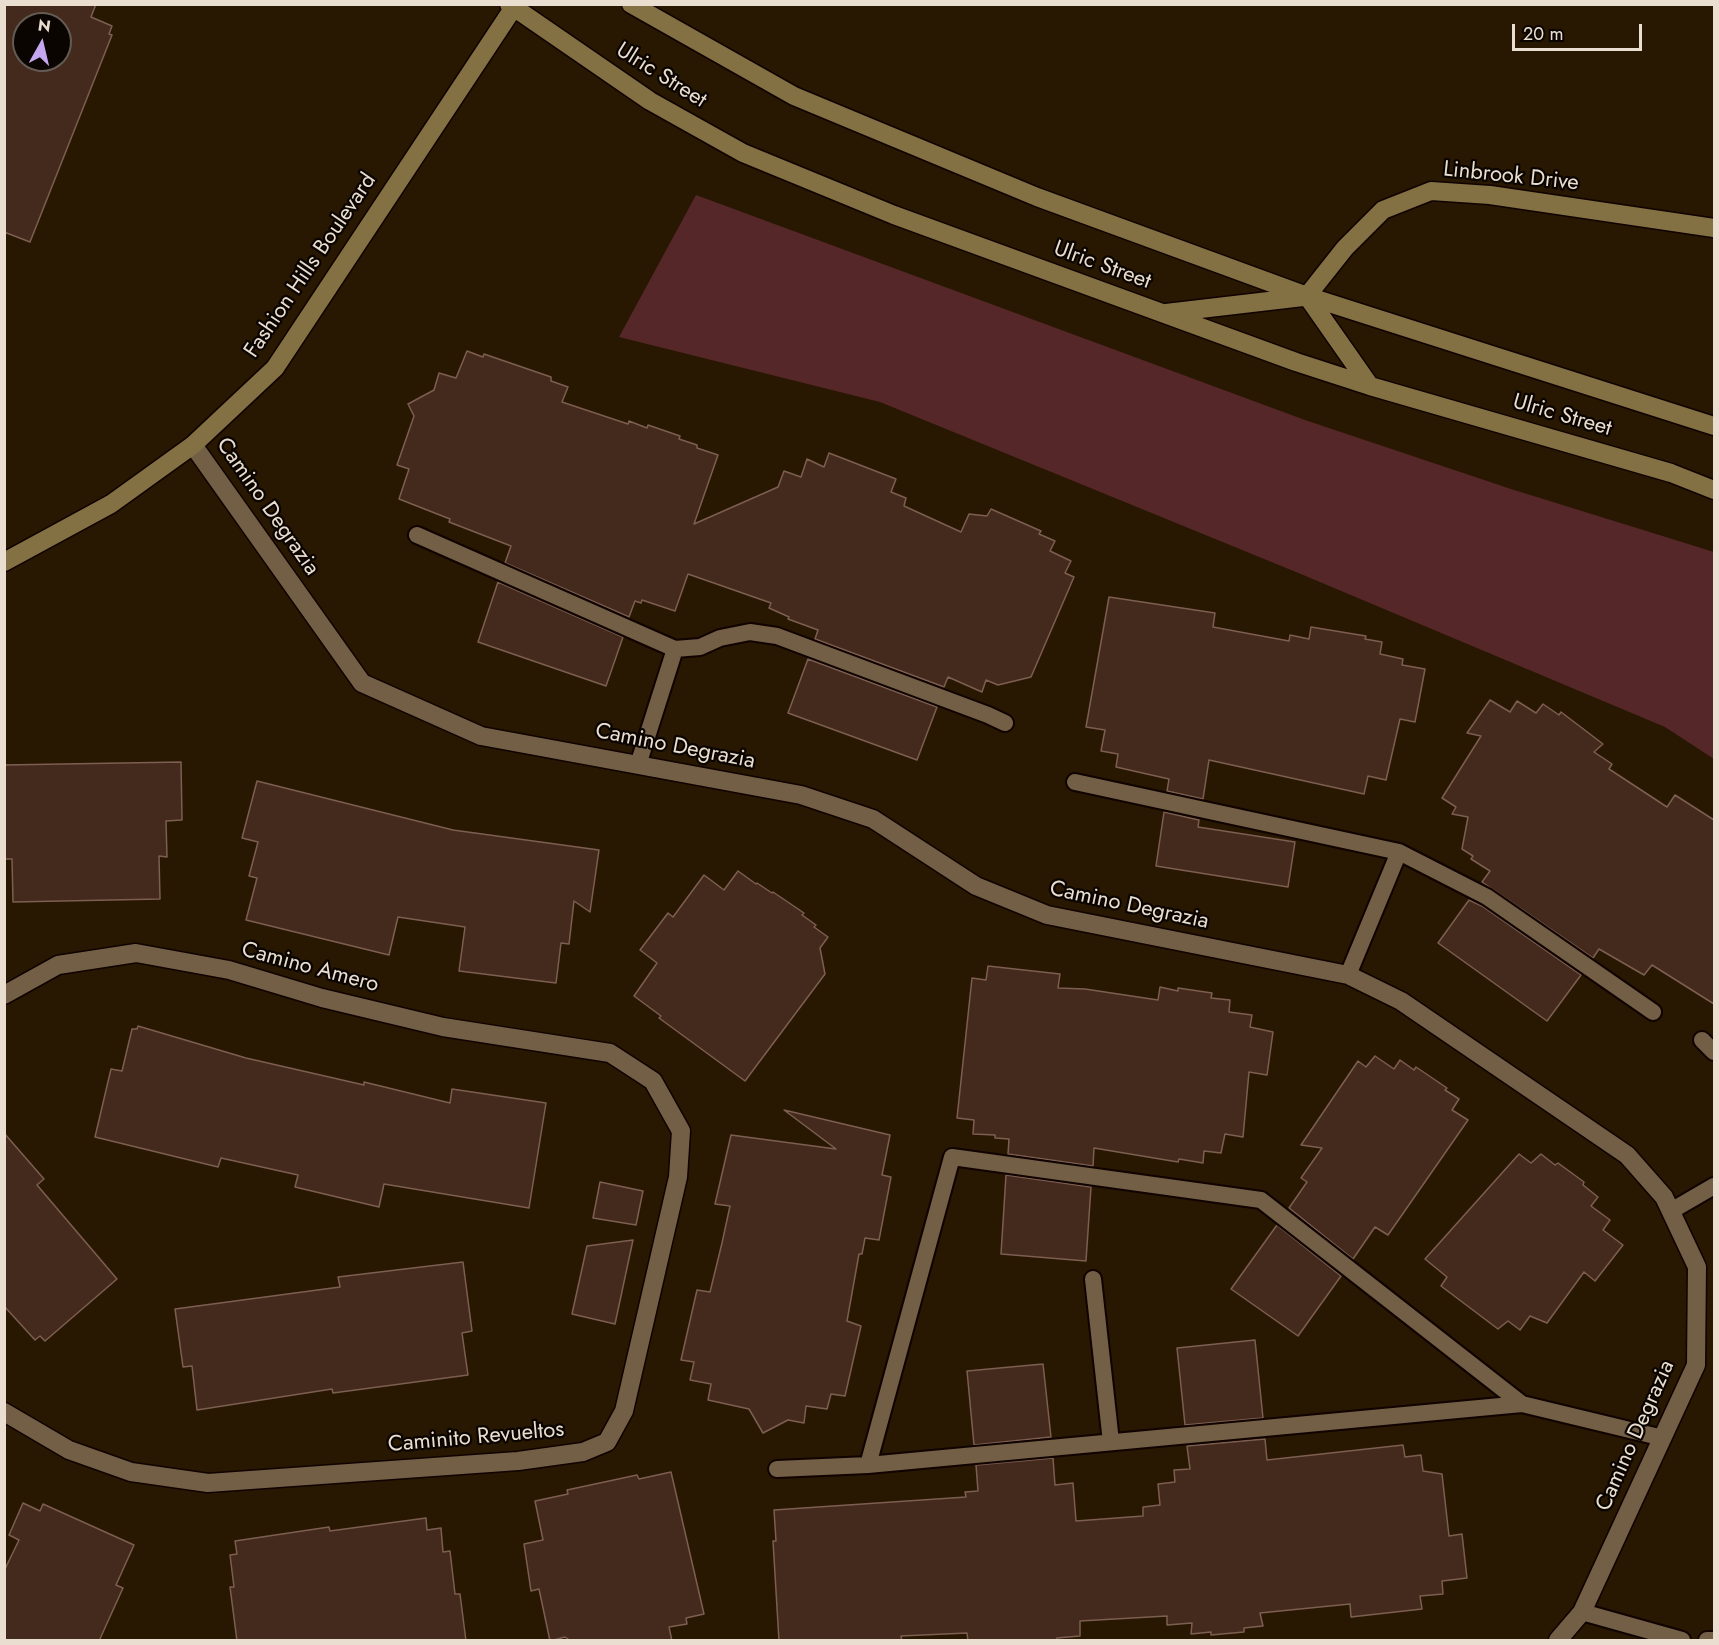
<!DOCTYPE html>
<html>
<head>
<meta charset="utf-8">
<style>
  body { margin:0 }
  #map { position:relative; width:1719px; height:1645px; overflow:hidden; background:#281701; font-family:Jost,sans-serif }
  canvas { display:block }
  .frame { position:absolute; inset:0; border:6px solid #e9ded0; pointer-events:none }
  .north { position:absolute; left:12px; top:12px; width:60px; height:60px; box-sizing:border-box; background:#0b0501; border:2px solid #645c54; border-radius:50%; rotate:8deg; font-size:16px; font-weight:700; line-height:24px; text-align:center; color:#e9ded0 }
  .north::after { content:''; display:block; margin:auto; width:21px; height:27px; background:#c5a7f1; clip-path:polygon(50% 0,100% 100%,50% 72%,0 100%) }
  .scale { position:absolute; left:1512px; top:24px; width:130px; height:27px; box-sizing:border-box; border:3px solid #e9ded0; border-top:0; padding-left:8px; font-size:18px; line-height:21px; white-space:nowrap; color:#e9ded0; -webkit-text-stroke:4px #0b0501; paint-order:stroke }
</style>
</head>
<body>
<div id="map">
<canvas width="1719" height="1645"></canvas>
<div class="frame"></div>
<div class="north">N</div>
<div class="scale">20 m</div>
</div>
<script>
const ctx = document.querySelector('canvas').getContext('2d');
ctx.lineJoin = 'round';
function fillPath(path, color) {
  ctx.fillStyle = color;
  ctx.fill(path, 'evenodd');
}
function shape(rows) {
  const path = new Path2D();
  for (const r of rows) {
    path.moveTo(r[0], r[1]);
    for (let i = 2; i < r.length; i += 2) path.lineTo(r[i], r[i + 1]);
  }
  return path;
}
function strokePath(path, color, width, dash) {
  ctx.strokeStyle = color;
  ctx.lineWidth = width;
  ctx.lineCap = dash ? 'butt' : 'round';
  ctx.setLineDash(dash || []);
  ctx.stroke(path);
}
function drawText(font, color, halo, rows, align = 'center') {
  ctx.font = font + ' Jost,sans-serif';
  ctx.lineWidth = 4.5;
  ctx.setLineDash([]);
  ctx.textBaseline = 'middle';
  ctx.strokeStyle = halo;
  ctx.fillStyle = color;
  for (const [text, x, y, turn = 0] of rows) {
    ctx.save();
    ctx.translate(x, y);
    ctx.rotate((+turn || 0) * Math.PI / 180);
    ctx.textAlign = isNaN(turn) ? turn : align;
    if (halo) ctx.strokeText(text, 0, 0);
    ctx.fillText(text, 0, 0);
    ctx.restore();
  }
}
fillPath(shape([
  [696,195,1305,420,1511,489,1714,552,1714,759,1665,727,1296,572,880,402,619,337]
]), '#562728');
const building = shape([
  [4,4,96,4,91,17,112,26,109,34,112,35,30,242,4,232,4,4],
  [24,24,60,24,60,60,24,60,24,24],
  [467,351,483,357,484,354,551,377,551,381,568,387,562,402,628,424,629,421,647,428,648,425,680,436,679,439,697,445,697,448,718,455,694,524,778,487,784,471,801,477,807,459,824,467,829,453,896,479,891,492,906,498,904,506,961,532,969,514,987,516,991,509,1041,531,1039,534,1055,541,1050,551,1071,561,1065,573,1074,577,1031,677,998,685,986,680,982,692,948,677,944,687,815,639,818,630,788,619,789,617,769,608,771,603,688,574,675,611,642,600,641,603,635,601,629,617,505,563,511,546,449,522,450,519,399,499,409,469,397,465,414,416,408,404,434,390,439,373,456,378,467,351],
  [498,582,623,637,606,686,478,642,498,582],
  [1109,597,1215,613,1213,627,1289,641,1290,635,1309,639,1311,627,1366,636,1365,639,1382,642,1380,654,1403,659,1402,665,1425,669,1415,722,1400,719,1386,780,1368,776,1364,794,1209,760,1203,799,1167,791,1169,779,1116,767,1118,754,1101,751,1105,730,1086,727,1109,597],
  [808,659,937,707,917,760,788,713,808,659],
  [1490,700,1510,712,1517,701,1536,713,1543,704,1559,715,1561,712,1603,744,1594,752,1612,764,1609,769,1667,807,1675,795,1714,820,1714,1004,1652,965,1644,975,1599,949,1593,958,1482,882,1490,871,1471,859,1473,856,1462,849,1468,817,1452,814,1456,807,1442,798,1481,736,1467,733,1490,700],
  [181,762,182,820,166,821,167,857,159,856,160,899,13,902,12,859,5,859,4,765,181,762],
  [257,781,453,830,599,850,590,912,574,901,569,944,561,943,556,983,459,971,465,927,398,917,389,955,246,920,257,878,249,876,258,842,242,838,257,781],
  [1164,812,1199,820,1198,827,1295,842,1288,887,1156,866,1164,812],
  [738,871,756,884,757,883,772,893,773,892,804,913,802,915,816,925,814,927,828,937,820,948,825,974,745,1081,659,1018,661,1016,634,996,657,963,640,950,668,913,673,917,704,875,724,890,738,871],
  [1469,900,1482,906,1581,975,1547,1021,1438,943,1469,900],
  [988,966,1060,974,1058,988,1085,989,1158,1000,1160,987,1178,991,1178,988,1212,993,1211,998,1230,1000,1229,1012,1252,1015,1250,1027,1273,1032,1267,1075,1249,1072,1243,1137,1225,1134,1221,1153,1204,1151,1203,1163,1179,1159,1178,1162,1094,1148,1093,1166,1008,1154,1009,1139,995,1138,995,1135,973,1134,974,1120,957,1118,972,978,986,980,988,966],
  [138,1026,246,1058,364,1085,364,1082,450,1103,452,1089,546,1103,529,1208,384,1184,379,1207,295,1187,298,1175,221,1158,218,1167,95,1137,111,1069,122,1071,132,1029,137,1029,138,1026],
  [1375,1056,1394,1069,1400,1060,1414,1070,1416,1067,1447,1088,1445,1090,1459,1099,1452,1110,1468,1120,1388,1235,1375,1227,1353,1259,1289,1208,1307,1182,1301,1178,1322,1148,1301,1145,1358,1061,1366,1067,1375,1056],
  [784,1110,890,1135,882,1175,891,1177,879,1240,865,1238,862,1254,859,1254,847,1321,861,1326,845,1396,831,1394,827,1409,806,1406,804,1423,788,1420,763,1433,749,1409,708,1400,711,1384,690,1380,694,1362,681,1360,697,1290,710,1292,722,1243,730,1206,715,1204,731,1135,836,1149,784,1110],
  [4,1133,44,1179,37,1185,117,1279,45,1341,40,1336,35,1340,4,1306,4,1133],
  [1519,1154,1531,1163,1541,1154,1555,1165,1558,1163,1584,1182,1583,1185,1598,1197,1591,1206,1610,1220,1603,1230,1623,1245,1595,1281,1584,1272,1547,1323,1530,1316,1520,1330,1508,1321,1498,1329,1441,1286,1447,1277,1425,1259,1519,1154],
  [1006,1175,1091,1187,1086,1261,1001,1254,1006,1175],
  [600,1182,643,1191,636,1225,593,1218,600,1182],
  [1277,1225,1341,1276,1298,1336,1231,1289,1277,1225],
  [633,1240,615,1324,572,1314,587,1246,633,1240],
  [463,1262,472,1331,462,1333,468,1375,333,1393,332,1389,197,1410,192,1366,183,1367,175,1309,340,1287,338,1277,463,1262],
  [1255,1340,1263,1418,1185,1425,1177,1348,1255,1340],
  [1043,1364,1051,1437,974,1445,967,1371,1043,1364],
  [1265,1439,1267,1460,1403,1445,1405,1457,1421,1455,1423,1471,1442,1474,1449,1536,1462,1534,1467,1578,1442,1581,1443,1594,1420,1596,1422,1609,1351,1617,1350,1604,1260,1613,1263,1626,1244,1628,1244,1632,1211,1635,1211,1632,1191,1634,1192,1623,1167,1625,1167,1616,1080,1621,1080,1636,1057,1638,1057,1641,968,1641,967,1633,901,1636,902,1641,779,1641,773,1541,776,1541,774,1510,966,1497,965,1492,978,1491,976,1465,1053,1458,1055,1485,1073,1483,1076,1521,1143,1516,1143,1507,1160,1505,1158,1484,1175,1482,1174,1470,1190,1469,1187,1446,1265,1439],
  [671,1472,704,1614,686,1618,687,1624,669,1627,672,1641,571,1641,565,1637,550,1641,539,1589,531,1591,524,1544,543,1540,535,1501,568,1494,567,1490,637,1475,639,1479,671,1472],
  [23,1503,40,1511,43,1504,134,1545,116,1585,123,1588,99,1641,4,1641,4,1571,19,1540,9,1535,23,1503],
  [426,1518,427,1530,441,1528,443,1552,450,1551,455,1594,460,1594,466,1641,237,1641,230,1587,234,1587,230,1555,237,1554,235,1541,329,1527,330,1531,426,1518]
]);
fillPath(building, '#442a1d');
strokePath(building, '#7d5f51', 1.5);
const lane = shape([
  [417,535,675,649,638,765],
  [675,649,700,647,720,638,750,632,777,636,988,715,1005,723],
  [1075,782,1399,852],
  [1348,975,1399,852,1487,897,1653,1012],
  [1702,1040,1714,1052],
  [1671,1211,1714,1186],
  [1093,1279,1111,1442],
  [868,1465,952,1157,1261,1200,1522,1404],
  [777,1469,868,1465,1522,1404,1663,1438],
  [1582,1612,1682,1640],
  [1707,1640,1714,1640]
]);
const street = shape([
  [193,445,362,683,481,736,801,795,873,819,976,886,1047,915,1348,975,1401,1001,1627,1155,1664,1197,1697,1267,1696,1365,1582,1612,1558,1640],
  [4,995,58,965,136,953,229,970,322,998,443,1027,610,1053,653,1081,681,1131,678,1177,624,1411,607,1442,583,1452,518,1461,208,1483,131,1472,69,1450,4,1412]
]);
const secondary = shape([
  [509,4,650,101,743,153,894,215,1296,362,1370,386,1671,473,1714,490],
  [631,4,794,96,1037,197,1307,296,1714,426],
  [1307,296,1345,248,1383,210,1431,191,1490,195,1714,228],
  [1307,296,1370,386],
  [1166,313,1303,297],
  [4,562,111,504,193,445,275,368,516,4]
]);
strokePath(lane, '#100300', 20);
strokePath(street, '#100300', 21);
strokePath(secondary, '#100300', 21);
strokePath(lane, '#735f46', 16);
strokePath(street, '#735f46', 18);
strokePath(secondary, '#837043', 18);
drawText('22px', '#e9ded0', '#0b0501', [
  ["Ulric Street",661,76,32],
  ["Linbrook Drive",1511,177,6],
  ["Fashion Hills Boulevard",311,266,-56],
  ["Ulric Street",1102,266,20],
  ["Ulric Street",1562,416,16],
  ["Camino Degrazia",267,507,55],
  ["Camino Degrazia",675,747,11],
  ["Camino Degrazia",1129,906,12],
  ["Camino Amero",310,968,15],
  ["Camino Degrazia",1636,1436,-66],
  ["Caminito Revueltos",476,1438,-5]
]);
</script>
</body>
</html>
